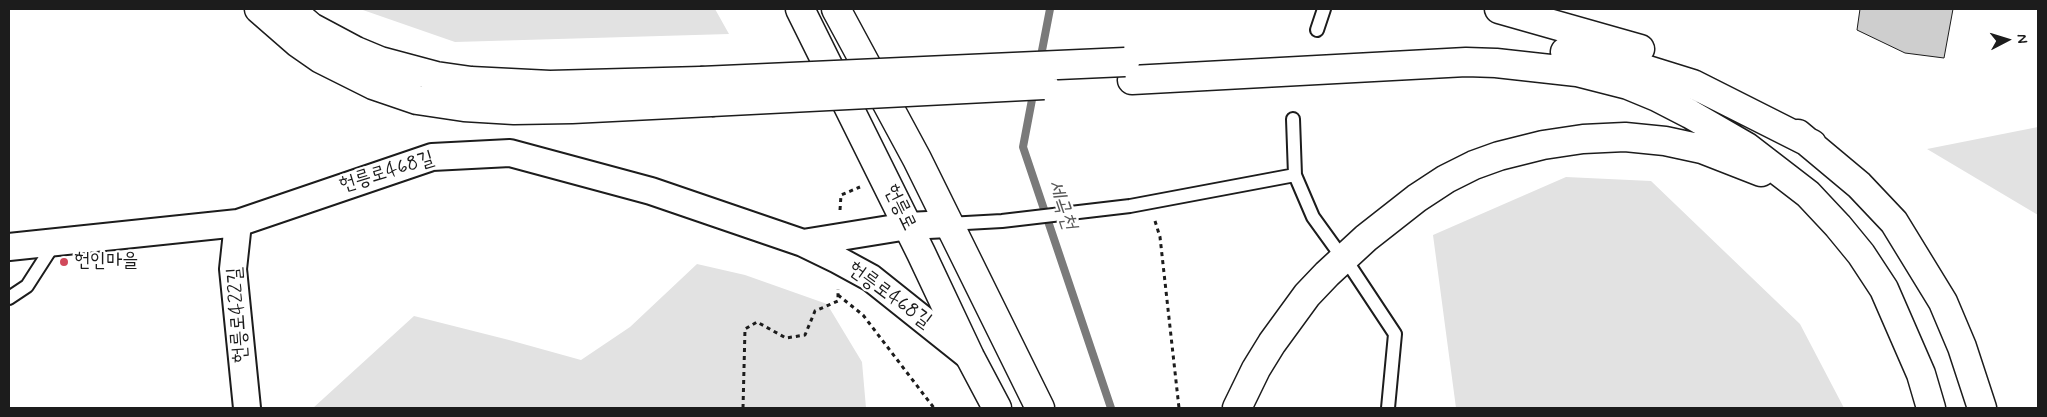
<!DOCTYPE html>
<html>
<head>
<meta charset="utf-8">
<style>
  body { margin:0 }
  #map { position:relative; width:2047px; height:417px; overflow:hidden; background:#fff; font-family:Mynerve,sans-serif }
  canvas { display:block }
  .frame { position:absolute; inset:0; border:10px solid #1c1c1c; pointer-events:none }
  .north { position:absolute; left:1982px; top:15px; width:50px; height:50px; -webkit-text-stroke:4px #fff; paint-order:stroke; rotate:85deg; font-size:14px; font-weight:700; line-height:20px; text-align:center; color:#1c1c1c }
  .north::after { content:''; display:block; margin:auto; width:18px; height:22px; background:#1c1c1c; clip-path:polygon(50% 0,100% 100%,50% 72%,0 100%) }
</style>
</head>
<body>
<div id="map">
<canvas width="2047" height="417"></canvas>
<div class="frame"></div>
<div class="north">N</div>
</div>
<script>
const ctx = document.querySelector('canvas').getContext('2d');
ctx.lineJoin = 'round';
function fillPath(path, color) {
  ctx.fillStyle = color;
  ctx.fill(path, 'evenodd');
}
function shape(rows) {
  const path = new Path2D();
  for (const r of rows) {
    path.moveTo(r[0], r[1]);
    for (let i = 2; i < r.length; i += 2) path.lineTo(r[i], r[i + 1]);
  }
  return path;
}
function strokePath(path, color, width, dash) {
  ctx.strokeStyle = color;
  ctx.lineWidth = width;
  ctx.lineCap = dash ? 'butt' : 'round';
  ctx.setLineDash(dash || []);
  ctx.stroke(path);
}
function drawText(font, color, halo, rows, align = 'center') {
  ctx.font = font + ' Mynerve,"Poor Story",sans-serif';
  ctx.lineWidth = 4.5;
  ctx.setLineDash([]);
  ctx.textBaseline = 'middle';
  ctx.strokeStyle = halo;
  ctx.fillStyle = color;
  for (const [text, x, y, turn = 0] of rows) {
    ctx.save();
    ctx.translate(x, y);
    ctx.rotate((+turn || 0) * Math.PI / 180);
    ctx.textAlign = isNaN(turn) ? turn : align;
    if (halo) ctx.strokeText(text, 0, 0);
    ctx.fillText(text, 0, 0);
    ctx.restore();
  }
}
fillPath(shape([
  [360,9,715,9,729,34,455,42],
  [2038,127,2038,215,1927,149],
  [1566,177,1651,181,1800,324,1844,408,1456,408,1433,235],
  [697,264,745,275,827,304,862,362,866,408,313,408,414,316,509,340,581,360,630,327]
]), '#e2e2e2');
strokePath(shape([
  [1040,61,1050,9],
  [1034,89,1023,147,1111,408]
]), '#7a7a7a', 8);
const building = shape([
  [1860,9,1953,9,1944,58,1905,53,1857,30,1860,9]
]);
fillPath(building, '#cecece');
strokePath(building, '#1c1c1c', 1);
const service = shape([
  [1317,30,1324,9],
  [1293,119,1295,175,1313,217,1339,253],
  [948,224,1002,221,1130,206,1295,175],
  [1348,263,1395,334,1388,408],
  [9,298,27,286,54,244]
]);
const minor = shape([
  [238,223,233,269,247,408],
  [803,243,908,226,948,224],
  [9,247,238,223,432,157,510,153,651,191,803,243,838,260,871,278,970,357]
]);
const primary = shape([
  [800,9,921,253,970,357,997,408],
  [836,9,917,159,1040,408]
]);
const motorway = shape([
  [259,9,298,43,321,59,373,85,417,100,464,107,514,110,572,109,711,102],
  [290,9,311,27,356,51,380,61,436,76,471,81,550,85,701,81],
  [1499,9,1640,49],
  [1565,52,1619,61,1693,84,1812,144],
  [1132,80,1466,62,1496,63,1577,72,1628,85,1657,97,1690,114,1747,147,1808,194,1838,226,1861,254,1884,289,1921,374,1931,408],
  [1798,134,1859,185,1894,222,1943,302,1962,347,1982,408],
  [1237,408,1256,369,1272,343,1307,295,1327,274,1366,238,1417,198,1446,179,1474,165,1499,156,1543,145,1583,139,1625,137,1665,141,1702,149,1761,172]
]);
strokePath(service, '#1c1c1c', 16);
strokePath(minor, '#1c1c1c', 30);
strokePath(primary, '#1c1c1c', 31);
strokePath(motorway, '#1c1c1c', 31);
strokePath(shape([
  [840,210,841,195,860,187],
  [1155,221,1160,237,1179,408],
  [838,295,863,315,934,408],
  [743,408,745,329,757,322,786,338,805,335,815,311,838,301,838,289]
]), '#1c1c1c', 3, [4, 4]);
strokePath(service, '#fff', 12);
strokePath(minor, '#fff', 26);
strokePath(primary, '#fff', 28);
strokePath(motorway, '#fff', 28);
const motorwayBridge = shape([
  [701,81,1125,62],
  [711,102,1044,85]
]);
strokePath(motorwayBridge, '#1c1c1c', 31, []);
strokePath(motorwayBridge, '#fff', 28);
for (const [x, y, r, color] of [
  [64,262,5,"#d1495b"]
]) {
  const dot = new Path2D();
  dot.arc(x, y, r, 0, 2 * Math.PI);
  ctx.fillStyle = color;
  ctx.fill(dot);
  strokePath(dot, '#fff', 2);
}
drawText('20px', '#1c1c1c', '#fff', [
  ["헌릉로468길",387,173,-17],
  ["헌릉로",899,208,64],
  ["헌릉로468길",889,296,36],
  ["헌릉로422길",239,315,-94]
]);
drawText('20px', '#1c1c1c', '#fff', [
  ["헌인마을",74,262]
], 'left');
drawText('italic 21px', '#5a5a5a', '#fff', [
  ["세곡천",1061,205,71]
]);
</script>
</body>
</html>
